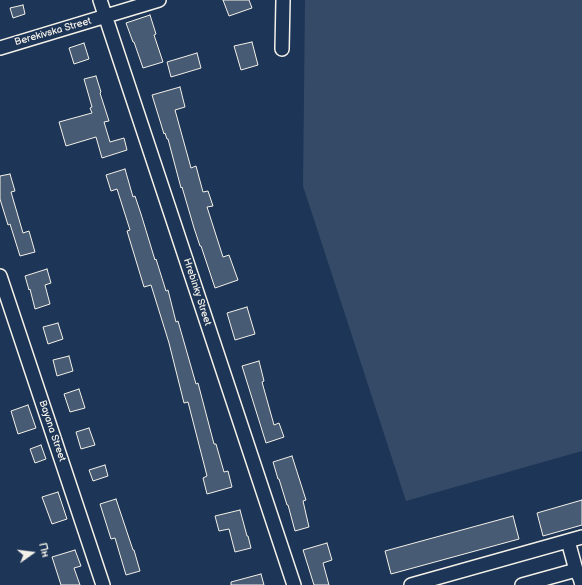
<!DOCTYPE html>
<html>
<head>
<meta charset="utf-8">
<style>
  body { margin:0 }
  #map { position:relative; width:582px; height:585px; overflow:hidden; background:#1d3557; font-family:"Balsamiq Sans",sans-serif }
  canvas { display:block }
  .north { position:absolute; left:12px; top:533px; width:40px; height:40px; -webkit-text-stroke:3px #1d3557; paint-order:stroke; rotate:76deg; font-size:11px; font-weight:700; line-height:16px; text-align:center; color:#f4f1e8 }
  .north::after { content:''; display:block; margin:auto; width:14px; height:18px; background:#f4f1e8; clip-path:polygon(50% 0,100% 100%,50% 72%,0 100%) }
</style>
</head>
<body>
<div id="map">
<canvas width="582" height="585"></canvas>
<div class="north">Пн</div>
</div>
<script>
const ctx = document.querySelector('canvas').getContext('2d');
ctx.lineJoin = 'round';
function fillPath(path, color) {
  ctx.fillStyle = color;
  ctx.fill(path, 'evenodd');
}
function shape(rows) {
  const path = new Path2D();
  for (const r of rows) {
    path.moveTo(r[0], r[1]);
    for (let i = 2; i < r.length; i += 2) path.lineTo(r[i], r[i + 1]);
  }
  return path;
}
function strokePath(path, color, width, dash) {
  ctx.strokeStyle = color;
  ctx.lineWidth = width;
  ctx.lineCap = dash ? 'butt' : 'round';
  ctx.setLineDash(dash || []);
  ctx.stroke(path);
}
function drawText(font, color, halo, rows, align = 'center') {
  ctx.font = font + ' "Balsamiq Sans",sans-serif';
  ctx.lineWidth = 3;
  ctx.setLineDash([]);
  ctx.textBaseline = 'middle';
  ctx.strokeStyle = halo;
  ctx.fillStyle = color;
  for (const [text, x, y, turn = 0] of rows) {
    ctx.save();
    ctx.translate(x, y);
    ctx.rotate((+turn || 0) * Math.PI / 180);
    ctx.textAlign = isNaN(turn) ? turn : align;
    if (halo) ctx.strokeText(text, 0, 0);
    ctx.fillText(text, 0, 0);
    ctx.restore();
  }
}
fillPath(shape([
  [305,0,582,0,582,451,406,501,303,186]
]), '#354a67');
const building = shape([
  [223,0,249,0,252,8,229,16,223,0],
  [23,5,25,14,13,18,10,8,23,5],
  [150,15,156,34,154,35,163,62,143,68,134,42,133,42,126,23,150,15],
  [252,42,258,65,241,70,234,46,252,42],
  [84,43,89,59,74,64,69,48,84,43],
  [197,53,201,68,171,77,167,62,197,53],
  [96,76,101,92,100,93,109,121,104,122,110,142,124,138,127,150,102,158,96,137,66,146,59,122,92,113,90,108,92,107,84,79,96,76],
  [180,87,185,107,175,110,191,168,196,166,203,192,208,191,213,206,207,207,223,257,229,255,238,280,215,288,201,246,200,246,194,228,182,187,181,188,168,139,167,139,165,133,164,134,152,95,180,87],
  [125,169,133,197,135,196,141,214,155,260,156,259,166,291,168,290,176,322,178,321,196,384,198,383,214,444,216,444,224,472,228,471,232,487,207,494,203,478,207,476,188,402,184,403,169,343,151,285,144,287,127,231,130,230,117,189,111,191,106,175,125,169],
  [10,174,15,191,11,192,23,233,29,231,35,252,20,256,10,224,8,225,0,199,0,176,10,174],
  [47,269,51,283,45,285,50,304,35,309,30,289,29,290,25,276,47,269],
  [247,307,255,334,235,340,227,313,247,307],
  [58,323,63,339,48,344,43,327,58,323],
  [69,356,73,371,57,376,53,360,69,356],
  [259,361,264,381,262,382,274,425,279,423,284,437,266,443,242,366,259,361],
  [79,389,85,408,70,412,64,394,79,389],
  [28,405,36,428,18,434,11,411,28,405],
  [89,428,95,445,81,449,76,432,89,428],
  [41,445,46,459,35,463,30,449,41,445],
  [292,456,306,500,303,501,309,527,295,531,288,505,287,505,279,479,278,479,273,462,292,456],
  [105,465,108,476,93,481,89,470,105,465],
  [58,492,67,519,52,524,42,497,58,492],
  [116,499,133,550,134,550,140,571,126,575,115,538,111,539,100,504,116,499],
  [582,500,582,525,543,536,537,513,582,500],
  [240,510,247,536,248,536,251,548,235,552,229,529,219,531,215,516,240,510],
  [513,516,519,539,391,574,385,551,513,516],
  [327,543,332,560,323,563,329,585,314,585,303,550,327,543],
  [75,550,81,566,74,568,80,585,61,585,52,557,75,550],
  [261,574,264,585,231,585,231,582,261,574]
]);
fillPath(building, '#485b74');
strokePath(building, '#f4f1e8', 1);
const minor = shape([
  [100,0,294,585],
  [0,48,159,0],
  [282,49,283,0],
  [0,276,103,585],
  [568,541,576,570,580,578,582,585],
  [411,585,582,537],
  [522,585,576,570]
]);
strokePath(minor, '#f4f1e8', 16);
strokePath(minor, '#1d3557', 13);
drawText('10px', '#f4f1e8', '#1d3557', [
  ["Berekivska Street",53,32,-16],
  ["Hrebinky Street",197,292,72],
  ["Bayana Street",52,431,71]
]);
</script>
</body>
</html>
